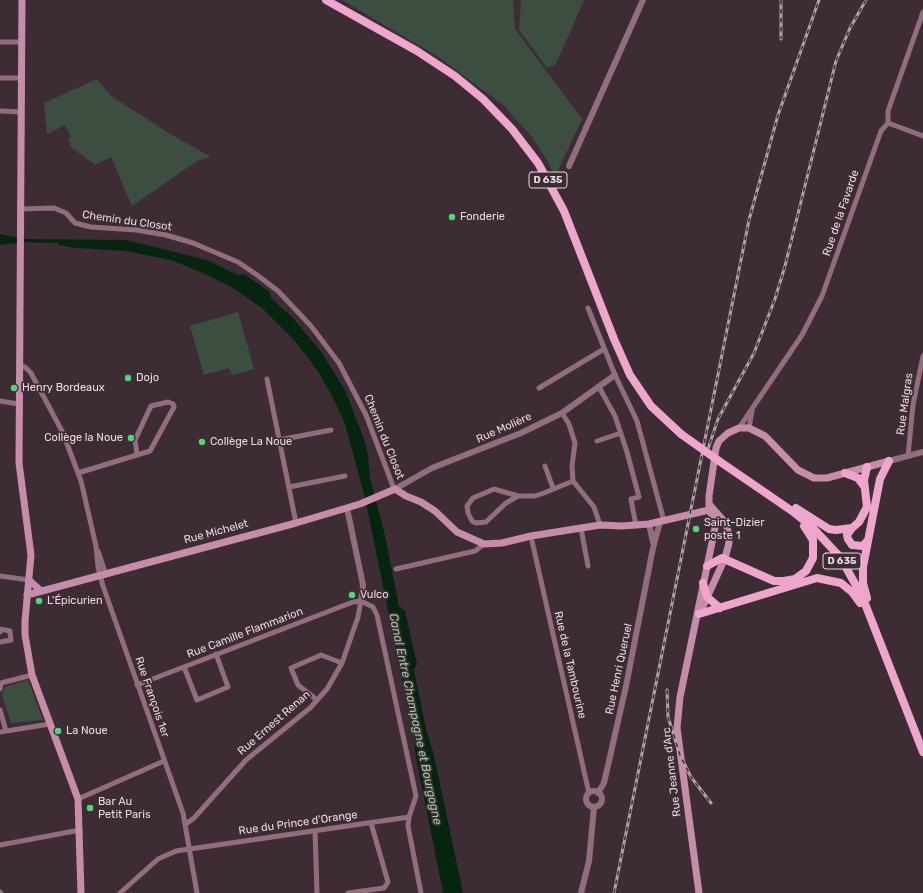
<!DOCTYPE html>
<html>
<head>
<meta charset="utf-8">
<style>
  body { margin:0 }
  canvas { display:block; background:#3e2c35 }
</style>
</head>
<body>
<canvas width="923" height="893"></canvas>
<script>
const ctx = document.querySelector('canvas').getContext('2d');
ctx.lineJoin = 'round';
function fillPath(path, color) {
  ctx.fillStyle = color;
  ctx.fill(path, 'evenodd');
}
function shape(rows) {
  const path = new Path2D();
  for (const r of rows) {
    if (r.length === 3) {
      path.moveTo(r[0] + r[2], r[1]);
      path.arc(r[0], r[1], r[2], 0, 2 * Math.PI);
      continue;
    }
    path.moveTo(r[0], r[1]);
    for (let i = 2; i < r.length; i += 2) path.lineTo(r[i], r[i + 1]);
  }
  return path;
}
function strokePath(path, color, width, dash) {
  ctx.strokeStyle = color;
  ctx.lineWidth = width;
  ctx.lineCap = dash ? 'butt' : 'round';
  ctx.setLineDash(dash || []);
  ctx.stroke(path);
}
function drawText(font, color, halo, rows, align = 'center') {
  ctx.font = font + ' Rubik,sans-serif';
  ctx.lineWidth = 3.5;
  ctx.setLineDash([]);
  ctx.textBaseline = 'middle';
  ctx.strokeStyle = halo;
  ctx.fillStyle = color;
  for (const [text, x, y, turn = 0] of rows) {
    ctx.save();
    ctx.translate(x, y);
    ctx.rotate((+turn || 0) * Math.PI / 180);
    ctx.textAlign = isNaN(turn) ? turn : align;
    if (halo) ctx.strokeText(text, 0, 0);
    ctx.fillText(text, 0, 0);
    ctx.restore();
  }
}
fillPath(shape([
  [342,0,513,0,515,29,582,119,555,177,548,162,532,137,503,105,437,56],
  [521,0,584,0,560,55,555,65,547,68,519,30],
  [97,79,111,96,172,135,211,157,197,161,132,206,111,157,95,165,71,147,68,139,71,137,65,125,47,134,44,103],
  [238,312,254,369,232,375,229,368,204,375,190,326],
  [28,680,43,720,11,723,2,695,5,687]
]), '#3c4e3f');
fillPath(shape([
  [0,234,24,239,126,240,207,260,238,275,244,274,270,292,271,298,293,318,322,353,346,392,365,442,368,455,370,478,384,531,399,606,405,611,417,664,414,670,426,729,434,755,463,893,443,893,416,758,413,732,365,498,345,424,334,400,318,371,295,341,262,308,233,288,203,273,171,260,126,251,77,248,58,245,58,243,24,242,0,245]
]), '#06250f');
strokePath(shape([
  [0,42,21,42],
  [0,78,21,78],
  [0,111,21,112],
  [888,123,923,136],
  [20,209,54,208,66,213,75,223,91,227,136,230,166,235,193,243,238,262,257,275,278,291,311,326,339,363,366,415,393,486,395,489],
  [588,308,615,375,637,421,664,521],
  [19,365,25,367,31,373,63,433,81,481,96,546,98,567,103,586,183,813,197,893],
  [267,379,296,523],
  [599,387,615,416,627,452,639,497,631,499,636,526],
  [539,388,604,349],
  [0,401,19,404],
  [562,413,569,424,575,443,572,466,573,481,594,507,600,525],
  [739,428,802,335,822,296,881,131,888,123,888,111,923,12],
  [749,428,752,411],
  [279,440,331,430],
  [597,441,621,433],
  [908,456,913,405,923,356],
  [545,466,553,488],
  [78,473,150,451,174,407,173,404,168,402,151,406,135,440,137,454],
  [289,487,345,476],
  [518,496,494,489,473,498,467,506,468,513,472,521,476,523,486,522,506,503,518,496,535,496,544,493,573,481],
  [581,528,588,566],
  [532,541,589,793],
  [98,551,106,575],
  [396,569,475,551,484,544],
  [0,576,29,580],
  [0,632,0,629,10,631,11,640,0,642],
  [184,667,197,700,228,687,216,654],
  [137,685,353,602,361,601,373,607,377,615,416,796,409,817,408,826,421,893],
  [0,689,1,683,32,675],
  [317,700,298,685,291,668,321,655,342,663],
  [0,710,6,731],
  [0,732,50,724],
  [78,799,164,761],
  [186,824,194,818,246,760,310,708,327,689,342,663,358,617,361,601],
  [315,831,317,893],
  [0,845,80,830],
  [0,892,1,893],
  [120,893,158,859,176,851,409,817],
  [348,893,384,888,388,882,371,823]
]), '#916d7f', 5);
strokePath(shape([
  [569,166,643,0],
  [889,461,923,452],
  [395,489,432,468,521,433,562,413,615,375],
  [347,508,363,585,361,601],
  [649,524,653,542],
  [594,799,8],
  [598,793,604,783,626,686,653,548,660,522],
  [581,893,589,861,594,807]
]), '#916d7f', 6);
strokePath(shape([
  [22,0,19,463,31,555,25,621,25,635,32,675,78,799,81,893],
  [29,580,41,591],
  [27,595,296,523,360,504,395,489,406,496,421,502,435,511,457,532,484,544,502,543,531,536,600,525,622,526,649,524,709,510],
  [700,613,725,558,729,543,728,531,725,522,709,504],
  [699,893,677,728,680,697,715,528,715,521,709,510,709,496,716,448,719,441,728,433,739,428,749,428,765,436,798,470,814,478,827,478,889,461]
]), '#c68dab', 7);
strokePath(shape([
  [326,0,417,51,455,76,483,99,512,129,538,163,564,211,614,339,630,375,651,406,681,434],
  [719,461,792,511,812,527,840,557,862,596,923,752],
  [845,473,858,478,864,486],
  [796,508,829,529,836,530,852,528,859,522,867,507,864,480,867,467],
  [852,528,847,535,848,539,852,545,863,546,868,540],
  [707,566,722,558,774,581,784,581,795,579,806,571,813,558,813,540,804,526],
  [703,583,707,597,720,608],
  [867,598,863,583,863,567,880,479,889,461],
  [699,614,817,578,841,583,852,592,860,603]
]), '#efa6cd', 8);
const rail = shape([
  [781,0,781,39],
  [707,452,718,419,754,353,775,299,785,266,836,61,850,28,866,0],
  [667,690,668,717,680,755,691,777,711,803],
  [614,893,749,220,778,115,819,0]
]);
strokePath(rail, '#afa1a7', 3);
strokePath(rail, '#3e2c35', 1.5, [4.5]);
strokePath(shape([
  [681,434,719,461]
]), '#efa6cd', 8);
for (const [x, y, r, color] of [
  [452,217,4,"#4fd675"],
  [128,378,4,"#4fd675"],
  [14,388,4,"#4fd675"],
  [131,438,4,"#4fd675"],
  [202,442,4,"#4fd675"],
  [696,529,4,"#4fd675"],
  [352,595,4,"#4fd675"],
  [39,601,4,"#4fd675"],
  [58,731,4,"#4fd675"],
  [90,808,4,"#4fd675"]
]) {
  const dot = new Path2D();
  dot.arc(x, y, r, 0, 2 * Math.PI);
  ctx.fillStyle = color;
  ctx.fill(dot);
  strokePath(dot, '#3e2c35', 1.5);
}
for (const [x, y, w] of [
  [548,180,38],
  [842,561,38]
]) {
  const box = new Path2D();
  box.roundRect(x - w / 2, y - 8, w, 16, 3);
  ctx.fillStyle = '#3e2c35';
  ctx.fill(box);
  strokePath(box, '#e6dadf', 1);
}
drawText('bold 10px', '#e6dadf', null, [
  ["D 635",548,180],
  ["D 635",842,561]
]);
drawText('11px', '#e6dadf', '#3e2c35', [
  ["Rue de la Favarde",841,213,-71],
  ["Chemin du Closot",127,221,8],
  ["Rue Malgras",905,404,-82],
  ["Rue Molière",504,428,-24],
  ["Chemin du Closot",384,437,68],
  ["Rue Michelet",216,532,-15],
  ["Rue Camille Flammarion",245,633,-21],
  ["Rue de la Tambourine",570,665,77],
  ["Rue Henri Queruel",619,669,-78],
  ["Rue François 1er",152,697,71],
  ["Rue Ernest Renan",274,723,-41],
  ["Rue Jeanne d'Arc",672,772,-97],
  ["Rue du Prince d'Orange",298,823,-8]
]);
drawText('11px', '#e6dadf', '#3e2c35', [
  ["Fonderie",460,217],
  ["Dojo",136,378],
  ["Henry Bordeaux",22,388],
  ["Collège la Noue",123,438,"right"],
  ["Collège La Noue",210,442],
  ["Saint-Dizier",704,523],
  ["poste 1",704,536],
  ["Vulco",360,595],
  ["L'Épicurien",47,601],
  ["La Noue",66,731],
  ["Bar Au",98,802],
  ["Petit Paris",98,815]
], 'left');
drawText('italic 12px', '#98cfa2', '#3e2c35', [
  ["Canal Entre Champagne et Bourgogne",415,719,78]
]);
</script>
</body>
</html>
